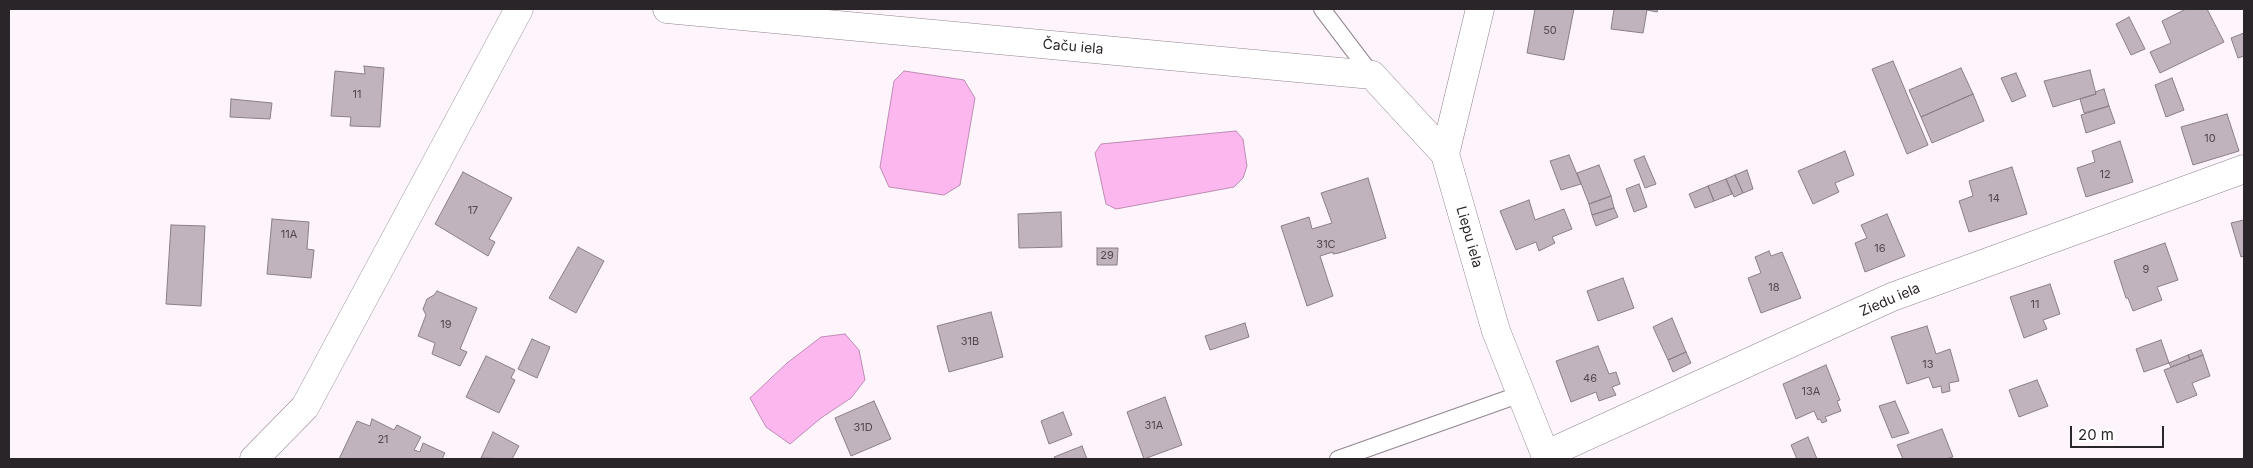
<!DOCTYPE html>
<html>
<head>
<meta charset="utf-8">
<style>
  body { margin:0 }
  #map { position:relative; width:2253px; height:468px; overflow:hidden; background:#fdf5fb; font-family:Inter,sans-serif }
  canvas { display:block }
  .frame { position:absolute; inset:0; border:10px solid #2a2529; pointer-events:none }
  .scale { position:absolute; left:2070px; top:426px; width:94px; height:22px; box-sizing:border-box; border:2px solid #2a2529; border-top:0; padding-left:6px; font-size:15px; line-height:18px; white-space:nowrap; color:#2a2529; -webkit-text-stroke:4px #fff; paint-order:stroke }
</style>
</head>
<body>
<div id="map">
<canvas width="2253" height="468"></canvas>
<div class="frame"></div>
<div class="scale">20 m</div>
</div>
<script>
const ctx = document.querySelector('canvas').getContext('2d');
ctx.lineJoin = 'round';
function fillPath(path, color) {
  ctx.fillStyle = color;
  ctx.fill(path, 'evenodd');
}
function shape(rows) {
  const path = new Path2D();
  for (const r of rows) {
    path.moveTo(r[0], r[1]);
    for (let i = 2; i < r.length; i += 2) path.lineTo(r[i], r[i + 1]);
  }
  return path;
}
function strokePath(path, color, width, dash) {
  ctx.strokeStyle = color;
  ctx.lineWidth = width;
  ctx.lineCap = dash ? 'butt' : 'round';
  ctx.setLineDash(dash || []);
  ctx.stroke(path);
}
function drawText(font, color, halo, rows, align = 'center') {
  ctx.font = font + ' Inter,sans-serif';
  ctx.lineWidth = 4;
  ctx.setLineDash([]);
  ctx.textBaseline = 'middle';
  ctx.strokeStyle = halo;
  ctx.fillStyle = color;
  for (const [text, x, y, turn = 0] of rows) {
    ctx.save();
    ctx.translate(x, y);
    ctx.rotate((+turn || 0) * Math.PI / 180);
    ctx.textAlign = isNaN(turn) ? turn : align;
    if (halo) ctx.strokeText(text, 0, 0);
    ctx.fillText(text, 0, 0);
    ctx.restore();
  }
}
const water = shape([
  [904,71,964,80,975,98,960,185,944,195,889,187,880,167,894,81,904,71],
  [1236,131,1243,139,1247,166,1243,178,1234,187,1116,209,1106,204,1095,153,1101,144,1236,131],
  [845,334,859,350,865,380,851,398,821,418,790,444,766,427,750,398,787,363,821,337,845,334]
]);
fillPath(water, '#fdb7ef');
strokePath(water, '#be8bb4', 1);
const building = shape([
  [1535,9,1574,9,1564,60,1527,53,1535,9],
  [1614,9,1658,9,1657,12,1647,10,1643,33,1611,29,1614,9],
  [2186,9,2207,9,2224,42,2160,73,2150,52,2171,43,2162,21,2186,9],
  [2129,17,2145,49,2131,55,2116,24,2129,17],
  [2244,33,2244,56,2238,58,2231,38,2244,33],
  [1893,61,1928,145,1907,154,1872,69,1893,61],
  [364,66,384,68,380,127,350,126,351,117,331,116,335,71,365,74,364,66],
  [1961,68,1973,94,1921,117,1909,90,1961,68],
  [2090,70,2096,94,2053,107,2044,81,2090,70],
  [2016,73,2026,96,2012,102,2001,78,2016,73],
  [2172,78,2184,110,2166,117,2155,85,2172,78],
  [2104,89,2109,106,2084,113,2080,99,2096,94,2095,92,2104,89],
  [1973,94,1984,121,1932,143,1921,117,1973,94],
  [231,99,272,103,270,119,230,117,231,99],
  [2109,106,2115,123,2086,133,2081,115,2109,106],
  [2227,114,2239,151,2193,165,2181,127,2227,114],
  [2120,141,2133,182,2086,197,2077,168,2095,162,2092,151,2120,141],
  [1845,151,1854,175,1835,183,1839,192,1813,204,1798,171,1845,151],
  [1569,155,1581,184,1561,190,1550,161,1569,155],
  [1644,156,1656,184,1645,188,1634,160,1644,156],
  [1599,165,1611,196,1589,204,1577,173,1599,165],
  [2012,167,2027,214,1969,232,1959,201,1973,196,1969,181,2012,167],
  [1747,170,1753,189,1743,193,1735,175,1747,170],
  [463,172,512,198,489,239,495,242,488,256,435,224,463,172],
  [1735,175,1743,193,1734,197,1726,179,1735,175],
  [1368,178,1386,238,1339,253,1333,254,1333,252,1320,256,1333,296,1307,306,1281,226,1309,217,1312,229,1332,223,1321,193,1368,178],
  [1726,179,1732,194,1714,201,1708,186,1726,179],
  [1639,184,1647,207,1634,212,1626,189,1639,184],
  [1708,186,1714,201,1695,208,1689,194,1708,186],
  [1611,196,1614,208,1592,215,1589,204,1611,196],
  [1529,200,1535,220,1564,209,1572,229,1552,237,1555,243,1539,251,1536,242,1516,250,1500,211,1529,200],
  [1614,208,1618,217,1596,226,1592,215,1614,208],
  [1061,212,1062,247,1019,248,1018,214,1061,212],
  [1887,214,1905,256,1865,272,1855,243,1867,238,1861,225,1887,214],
  [272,219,309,222,307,249,314,250,311,278,267,274,272,219],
  [2244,220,2244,256,2241,257,2231,223,2244,220],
  [171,225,205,226,201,306,166,304,171,225],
  [2165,243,2178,280,2157,287,2162,300,2133,311,2128,298,2126,298,2114,261,2165,243],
  [578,247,604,261,576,313,549,298,578,247],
  [1097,248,1118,248,1117,265,1097,265,1097,248],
  [1769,251,1771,256,1782,252,1801,298,1761,313,1748,278,1761,273,1755,257,1769,251],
  [1623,278,1634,308,1598,321,1587,291,1623,278],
  [2050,284,2060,314,2043,320,2047,329,2024,338,2010,297,2050,284],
  [437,291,477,308,460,349,467,352,460,366,432,354,435,343,418,336,426,315,423,309,427,299,434,295,437,291],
  [991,312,1003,357,949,372,937,326,991,312],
  [1672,318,1686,352,1668,360,1653,327,1672,318],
  [1245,323,1249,337,1210,350,1205,336,1245,323],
  [1927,326,1936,354,1950,349,1959,381,1949,383,1950,391,1942,393,1941,386,1933,388,1929,377,1907,384,1891,337,1927,326],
  [532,339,550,347,537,378,518,369,532,339],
  [2161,340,2169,363,2144,372,2136,349,2161,340],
  [1598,346,1609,374,1616,372,1620,384,1612,387,1616,395,1599,401,1596,392,1571,402,1556,361,1598,346],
  [2201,350,2203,355,2190,360,2188,355,2201,350],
  [1686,352,1691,363,1673,372,1668,360,1686,352],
  [2188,355,2190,360,2171,367,2169,363,2188,355],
  [2203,355,2210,376,2192,383,2197,395,2177,403,2164,370,2203,355],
  [486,356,515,370,511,378,515,380,499,413,466,397,486,356],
  [1826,365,1840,400,1837,401,1841,411,1825,417,1827,421,1822,423,1820,419,1818,420,1814,411,1796,419,1783,384,1826,365],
  [2037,380,2048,406,2019,417,2009,390,2037,380],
  [1165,397,1182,445,1144,459,1127,412,1165,397],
  [874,401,891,439,851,456,835,418,874,401],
  [1895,401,1909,433,1892,438,1879,406,1895,401],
  [1063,412,1072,435,1049,444,1041,421,1063,412],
  [372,419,394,430,397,425,421,437,414,450,420,452,423,443,445,453,442,459,339,459,357,421,370,426,372,419],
  [1942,429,1953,457,1945,459,1903,459,1897,445,1942,429],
  [493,432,519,446,512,459,481,458,493,432],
  [1808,437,1817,459,1797,459,1791,445,1808,437],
  [1082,446,1087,459,1055,459,1054,457,1082,446]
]);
fillPath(building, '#c0b3bd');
strokePath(building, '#8b7e88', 1);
const service = shape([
  [1322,9,1372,75],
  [1338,459,1521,394]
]);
const minor = shape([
  [667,9,1372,75,1445,154],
  [1480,9,1445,154,1496,331,1547,459],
  [1545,455,1892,297,2244,169],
  [254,459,305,407,519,9]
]);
strokePath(service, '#92858f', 18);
strokePath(minor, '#92858f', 29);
strokePath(service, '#fff', 16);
strokePath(minor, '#fff', 28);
drawText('11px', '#50484e', null, [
  ["50",1550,31],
  ["11",357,95],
  ["10",2210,139],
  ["12",2105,175],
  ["14",1994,199],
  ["17",473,211],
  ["11A",289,235],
  ["31C",1326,245],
  ["16",1880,249],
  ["29",1107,256],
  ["9",2146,270],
  ["18",1774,288],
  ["11",2035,305],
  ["19",446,325],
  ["31B",970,342],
  ["13",1928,365],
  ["46",1590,379],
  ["13A",1811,392],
  ["31A",1154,426],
  ["31D",863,428],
  ["21",383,440]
]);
drawText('14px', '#2a2529', '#fff', [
  ["Čaču iela",1073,47,5],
  ["Liepu iela",1469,237,74],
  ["Ziedu iela",1890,300,-23]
]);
</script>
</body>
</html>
